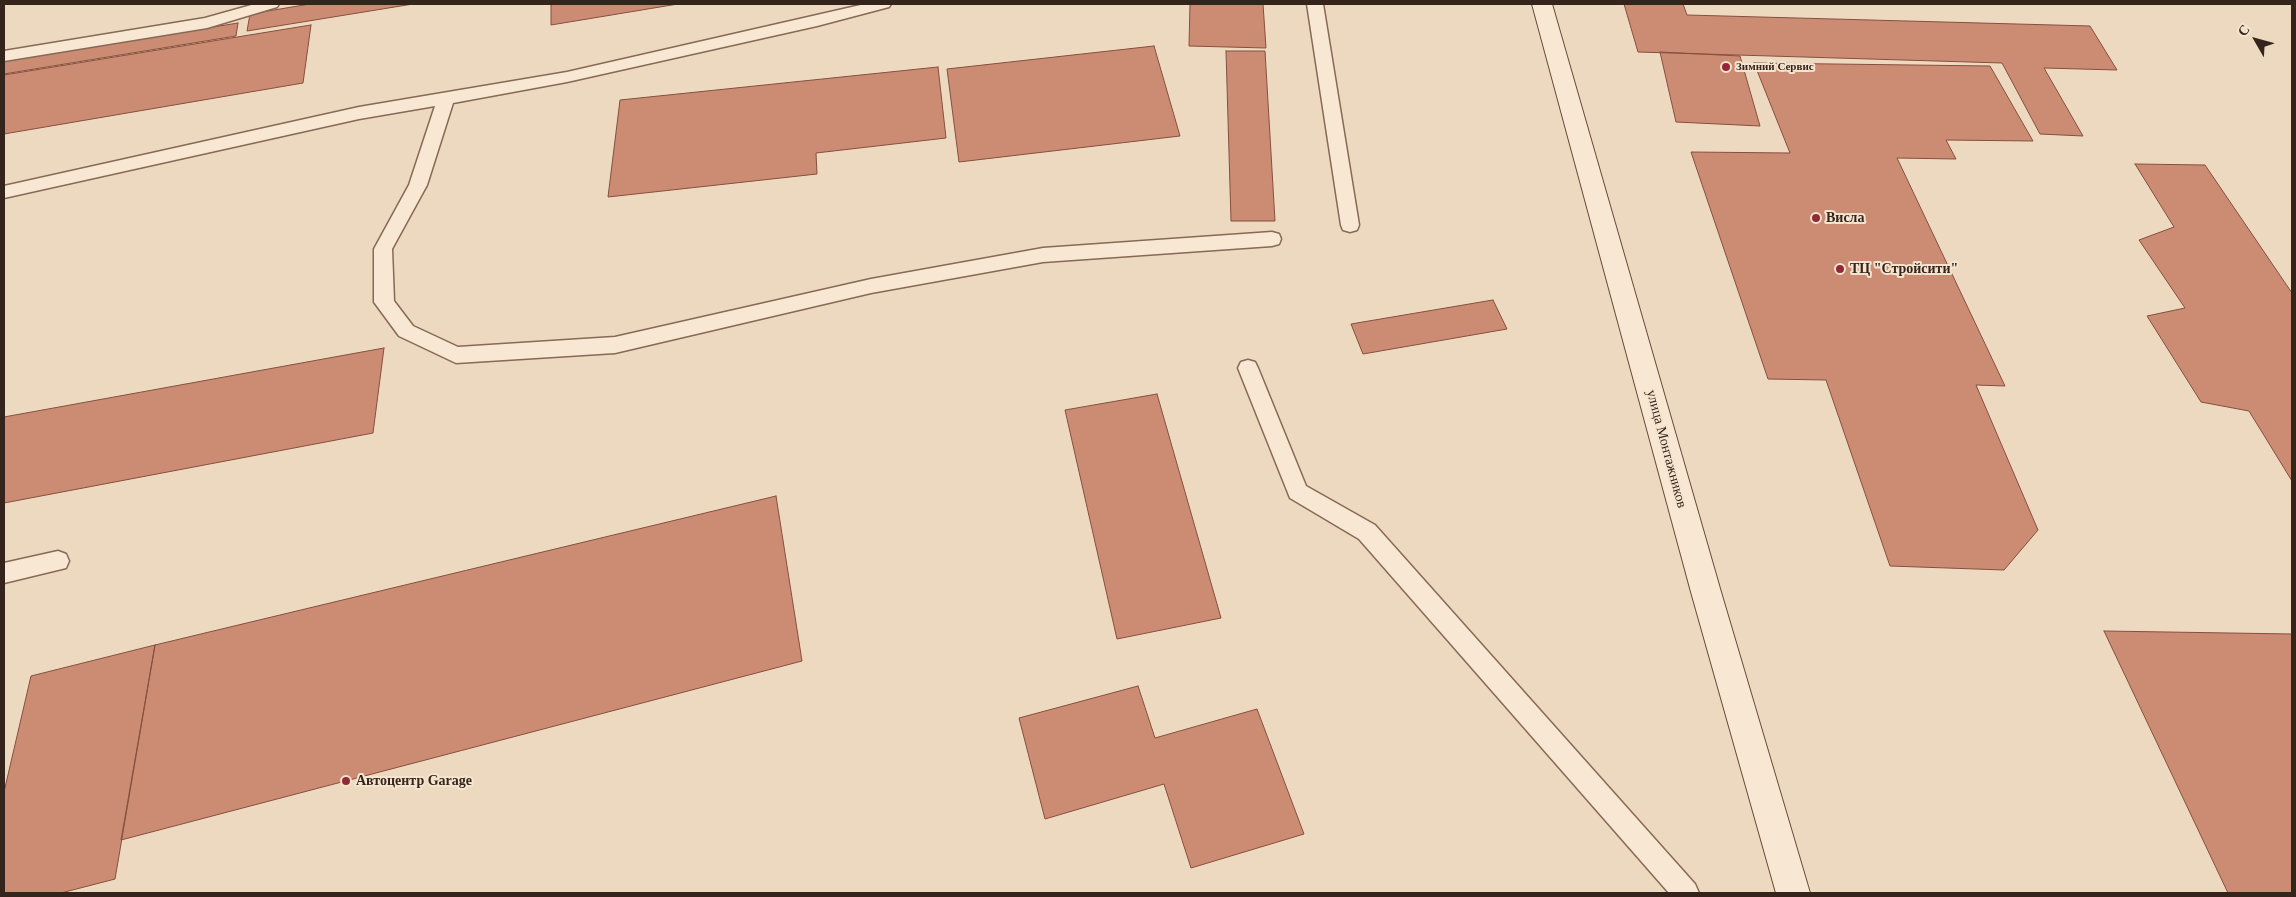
<!DOCTYPE html>
<html>
<head>
<meta charset="utf-8">
<style>
  body { margin:0 }
  #map { position:relative; width:2296px; height:897px; overflow:hidden; background:#edd9bf; font-family:"Times New Roman",serif }
  canvas { display:block }
  .frame { position:absolute; inset:0; border:5px solid #35241c; pointer-events:none }
  .north { position:absolute; left:2231px; top:15px; width:50px; height:50px; -webkit-text-stroke:4px #f5e4ce; paint-order:stroke; rotate:308deg; font-size:14px; font-weight:700; line-height:20px; text-align:center; color:#35241c }
  .north::after { content:''; display:block; margin:auto; width:18px; height:22px; background:#35241c; clip-path:polygon(50% 0,100% 100%,50% 72%,0 100%) }
</style>
</head>
<body>
<div id="map">
<canvas width="2296" height="897"></canvas>
<div class="frame"></div>
<div class="north">С</div>
</div>
<script>
const ctx = document.querySelector('canvas').getContext('2d');
ctx.lineJoin = 'round';
function fillPath(path, color) {
  ctx.fillStyle = color;
  ctx.fill(path, 'evenodd');
}
function shape(rows) {
  const path = new Path2D();
  for (const r of rows) {
    path.moveTo(r[0], r[1]);
    for (let i = 2; i < r.length; i += 2) path.lineTo(r[i], r[i + 1]);
  }
  return path;
}
function strokePath(path, color, width, dash) {
  ctx.strokeStyle = color;
  ctx.lineWidth = width;
  ctx.lineCap = dash ? 'butt' : 'round';
  ctx.setLineDash(dash || []);
  ctx.stroke(path);
}
function drawText(font, color, halo, rows, align = 'center') {
  ctx.font = font + ' "Times New Roman",serif';
  ctx.lineWidth = 4;
  ctx.setLineDash([]);
  ctx.textBaseline = 'middle';
  ctx.strokeStyle = halo;
  ctx.fillStyle = color;
  for (const [text, x, y, turn = 0] of rows) {
    ctx.save();
    ctx.translate(x, y);
    ctx.rotate((+turn || 0) * Math.PI / 180);
    ctx.textAlign = isNaN(turn) ? turn : align;
    if (halo) ctx.strokeText(text, 0, 0);
    ctx.fillText(text, 0, 0);
    ctx.restore();
  }
}
const building = shape([
  [310,4,413,4,247,31,250,14,310,4],
  [551,4,678,4,551,25,551,4],
  [1190,4,1263,4,1266,48,1189,46,1190,4],
  [1624,4,1683,4,1687,15,2090,26,2117,70,2044,68,2083,136,2040,134,2002,63,1638,52,1624,4],
  [238,23,236,36,4,74,4,61,238,23],
  [311,25,303,83,4,134,4,75,311,25],
  [1154,46,1180,136,959,162,947,69,1154,46],
  [1226,51,1265,51,1275,221,1231,221,1226,51],
  [1660,52,1740,56,1760,126,1676,122,1660,52],
  [1754,63,1990,66,2033,141,1946,140,1956,159,1897,158,2005,386,1976,385,2038,530,2004,570,1890,566,1826,380,1768,379,1691,152,1790,153,1754,63],
  [938,67,946,138,816,153,817,174,608,197,620,100,938,67],
  [2135,164,2205,165,2292,293,2292,481,2249,411,2201,402,2147,316,2185,308,2139,240,2174,227,2135,164],
  [1493,300,1507,329,1363,354,1351,324,1493,300],
  [384,348,373,433,4,503,4,417,384,348],
  [1157,394,1221,618,1117,639,1065,410,1157,394],
  [776,496,802,661,121,840,155,645,776,496],
  [2104,631,2292,634,2292,893,2228,893,2104,631],
  [155,645,115,879,61,893,4,893,4,792,31,676,155,645],
  [1138,686,1155,738,1257,709,1304,834,1191,868,1164,784,1045,819,1019,718,1138,686]
]);
fillPath(building, '#cc8c74');
strokePath(building, '#854f3d', 1);
const lane = shape([
  [255,4,279,4,277,7,207,28,4,61,4,51,205,18,255,4],
  [865,4,891,4,889,7,817,26,567,82,453,103,427,185,392,249,394,301,413,326,458,347,615,337,871,279,1043,248,1272,232,1279,234,1281,239,1279,244,1272,246,1043,262,871,293,615,353,456,363,399,336,374,302,374,249,409,185,435,106,359,119,4,198,4,186,359,107,567,72,865,4],
  [1307,4,1323,4,1359,225,1357,230,1350,232,1343,230,1341,225,1307,4],
  [1248,360,1255,362,1258,368,1306,486,1375,525,1695,884,1699,893,1669,893,1359,539,1290,498,1238,368,1241,362,1248,360],
  [58,551,66,554,69,561,66,568,4,583,4,563,58,551]
]);
const secondary = shape([
  [1532,4,1552,4,1721,592,1810,893,1776,893,1691,592,1532,4]
]);
strokePath(lane, '#866957', 3);
strokePath(secondary, '#674b3b', 2);
fillPath(lane, '#f8e7d2');
fillPath(secondary, '#f8e7d2');
for (const [x, y, r, color] of [
  [1726,67,5,"#942838"],
  [1816,218,5,"#942838"],
  [1840,269,5,"#942838"],
  [346,781,5,"#942838"]
]) {
  const dot = new Path2D();
  dot.arc(x, y, r, 0, 2 * Math.PI);
  ctx.fillStyle = color;
  ctx.fill(dot);
  strokePath(dot, '#f5e4ce', 2);
}
drawText('bold 11px', '#35241c', '#f5e4ce', [
  ["Зимний Сервис",1736,67]
], 'left');
drawText('bold 14px', '#35241c', '#f5e4ce', [
  ["Висла",1826,218],
  ["ТЦ \"Стройсити\"",1850,269],
  ["Автоцентр Garage",356,781]
], 'left');
drawText('14px', '#35241c', '#f5e4ce', [
  ["улица Монтажников",1666,449,75]
]);
</script>
</body>
</html>
